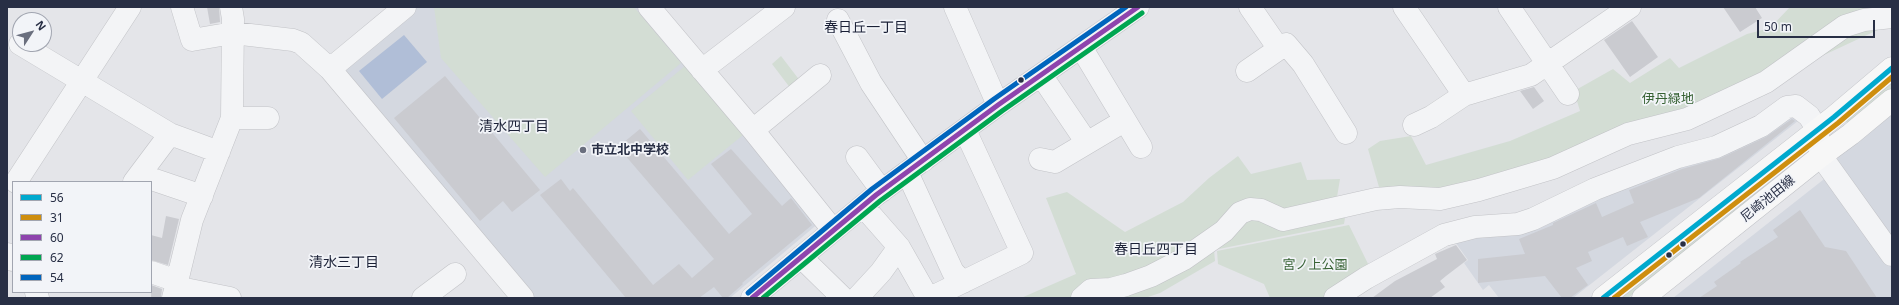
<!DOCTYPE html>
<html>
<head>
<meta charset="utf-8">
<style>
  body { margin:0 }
  #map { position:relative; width:1899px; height:305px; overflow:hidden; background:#e4e5e9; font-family:"Noto Sans",sans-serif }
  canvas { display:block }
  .frame { position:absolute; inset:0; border:8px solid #282f45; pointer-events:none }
  .legend { position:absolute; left:12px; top:181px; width:140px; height:112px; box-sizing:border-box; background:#f2f4f8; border:1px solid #a1a5b0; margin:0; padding:5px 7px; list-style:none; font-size:12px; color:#282f45 }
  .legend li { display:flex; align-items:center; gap:8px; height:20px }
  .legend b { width:20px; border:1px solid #a1a5b0 }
  .north { position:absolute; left:12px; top:12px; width:40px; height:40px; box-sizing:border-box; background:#f2f4f8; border:1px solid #a1a5b0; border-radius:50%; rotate:54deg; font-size:11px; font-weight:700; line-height:16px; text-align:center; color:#282f45 }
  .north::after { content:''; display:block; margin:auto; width:14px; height:18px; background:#6a6f7e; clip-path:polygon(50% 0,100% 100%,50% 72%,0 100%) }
  .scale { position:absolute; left:1757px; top:20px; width:118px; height:18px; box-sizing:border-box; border:2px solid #282f45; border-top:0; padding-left:5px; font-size:12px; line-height:14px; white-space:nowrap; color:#282f45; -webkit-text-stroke:3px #f2f4f8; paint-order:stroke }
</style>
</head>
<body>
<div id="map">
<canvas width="1899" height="305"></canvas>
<div class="frame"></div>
<ul class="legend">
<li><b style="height:5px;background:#00a9ce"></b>56</li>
<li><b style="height:5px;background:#ce8e0e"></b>31</li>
<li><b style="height:5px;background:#8e44ad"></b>60</li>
<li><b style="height:5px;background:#00a651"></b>62</li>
<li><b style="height:5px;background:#0065bd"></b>54</li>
</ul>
<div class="north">N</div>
<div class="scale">50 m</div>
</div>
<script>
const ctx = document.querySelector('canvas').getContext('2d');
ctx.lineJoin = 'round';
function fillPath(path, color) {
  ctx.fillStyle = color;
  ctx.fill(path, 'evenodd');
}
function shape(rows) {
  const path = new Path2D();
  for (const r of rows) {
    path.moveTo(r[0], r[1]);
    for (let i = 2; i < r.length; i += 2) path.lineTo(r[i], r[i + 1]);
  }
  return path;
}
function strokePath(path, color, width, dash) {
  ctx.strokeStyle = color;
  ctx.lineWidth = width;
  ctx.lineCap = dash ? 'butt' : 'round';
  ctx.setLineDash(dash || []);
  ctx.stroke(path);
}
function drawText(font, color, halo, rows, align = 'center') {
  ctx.font = font + ' "Noto Sans","Noto Sans JP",sans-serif';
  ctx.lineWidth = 3.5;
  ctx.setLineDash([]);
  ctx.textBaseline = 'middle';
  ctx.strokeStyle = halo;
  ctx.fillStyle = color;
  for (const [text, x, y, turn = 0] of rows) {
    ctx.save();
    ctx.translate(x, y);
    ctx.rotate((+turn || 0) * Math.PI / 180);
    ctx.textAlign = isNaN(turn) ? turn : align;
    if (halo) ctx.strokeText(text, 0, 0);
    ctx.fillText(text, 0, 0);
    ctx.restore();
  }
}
fillPath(shape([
  [414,7,641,7,820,222,730,298,532,298,343,78,351,59],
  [1892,109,1892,245,1838,169,1837,152],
  [1787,111,1803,117,1573,298,1499,298,1489,285,1483,290,1464,263,1468,260,1453,239],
  [1828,176,1892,263,1892,298,1673,298]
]), '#d4d8e0');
fillPath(shape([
  [434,7,634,7,681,63,545,177,441,58],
  [1790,7,1892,7,1892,29,1882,28,1824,55,1780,79,1544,162,1490,175,1457,189,1381,194,1368,149,1380,141,1411,136,1426,165,1510,141,1580,111,1574,91,1613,69,1630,83,1670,58,1679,68,1747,34,1770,28],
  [781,56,804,86,791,89,772,64],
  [685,66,743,135,688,180,631,111],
  [1892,81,1892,90,1848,124,1844,119],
  [1238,156,1251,174,1301,162,1307,180,1340,179,1337,197,1345,218,1344,224,1214,250,1215,261,1160,293,1145,298,1021,298,1076,274,1046,198,1067,192,1125,232,1183,202,1209,178],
  [1800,157,1801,161,1628,298,1618,298],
  [1349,225,1372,272,1324,298,1270,298,1264,284,1218,264,1217,251]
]), '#d3ddd4');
fillPath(shape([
  [404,35,427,62,382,99,359,71]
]), '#b0bed7');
fillPath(shape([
  [207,7,219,7,220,22,210,24],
  [1723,7,1755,7,1762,18,1740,32],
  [1632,21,1658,57,1630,77,1604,40],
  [445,76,540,190,512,212,503,201,480,221,394,118],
  [1534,87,1544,101,1533,109,1520,91],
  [1792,119,1795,121,1699,198,1640,222,1648,237,1627,246,1623,237,1588,252,1592,261,1576,268,1588,285,1570,298,1562,298,1545,276,1478,283,1478,259,1525,254,1519,239,1553,225,1553,223,1596,203,1602,217,1634,203,1629,190,1682,169,1721,158,1766,137],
  [640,129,729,234,752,214,711,164,731,149,782,206,791,198,812,225,742,283,743,284,727,298,723,298,714,287,699,298,626,298,540,195,561,179,570,191,573,188,653,285,679,264,692,278,714,259,618,147],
  [1800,210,1825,247,1846,251,1877,298,1699,298,1717,286,1714,282,1741,263,1740,262,1778,237,1773,230],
  [166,216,179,219,168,265,151,260,151,235,162,238],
  [1456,245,1467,260,1446,276,1440,281,1445,287,1430,298,1372,298,1395,281,1437,259,1435,254],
  [151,285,162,289,161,298,151,298]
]), '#cacbd0');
const minor = shape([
  [182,7,192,40,233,33,293,40,301,43,330,69,523,298],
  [649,7,753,130,833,230],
  [955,7,998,105],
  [1250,7,1279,49],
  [1404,7,1464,95],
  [1509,7,1568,94],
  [838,20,871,83,923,161],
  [20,44,170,134,219,152],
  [1081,47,1141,147],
  [330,69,405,7],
  [702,70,784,7],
  [1247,71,1286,44,1303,64,1346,133],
  [1041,75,1087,143],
  [232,118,268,118],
  [1414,125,1431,117,1464,95,1531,75,1630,7],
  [753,130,820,75],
  [857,157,882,191],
  [1040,159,1055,162,1124,121],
  [907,172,953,272,963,282],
  [140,175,202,196],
  [16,182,130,7],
  [134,182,170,134],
  [863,206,899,247,928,298],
  [7,254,13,260],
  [801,257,843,298],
  [151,272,177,281],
  [175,287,230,298],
  [36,292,38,298],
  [173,298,192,220,232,118,233,19,231,7],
  [423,298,455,274],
  [752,298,876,195,998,105,1138,7],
  [857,298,881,272,899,247],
  [930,298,1022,253,965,130],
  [1082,298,1091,290,1111,289,1126,285,1151,276,1184,259,1224,231,1240,213,1250,209,1261,210,1283,220,1376,199,1400,197,1440,199,1479,190,1553,168,1628,134,1687,119,1766,82,1845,26,1864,20,1892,17],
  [1335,298,1366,278,1444,235,1475,227,1518,224,1533,219,1595,189,1678,157,1716,147,1761,126,1787,107,1796,106,1809,116,1817,129,1821,156,1892,255]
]);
const major = shape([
  [1603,298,1834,117,1892,68],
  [1643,298,1821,156,1851,134,1892,100]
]);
strokePath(minor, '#c2c3c7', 23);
strokePath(major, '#c0c2c7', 23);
strokePath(minor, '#f3f4f6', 22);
strokePath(major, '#f7f7f7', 22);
strokePath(shape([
  [1603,298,1834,117,1892,68]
]), '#00a9ce', 5);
strokePath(shape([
  [1614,298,1838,123,1892,77]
]), '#ce8e0e', 5);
strokePath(shape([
  [752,298,876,195,998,105,1138,7]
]), '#8e44ad', 5);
strokePath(shape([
  [763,298,880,201,1002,111,1142,13]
]), '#00a651', 5);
strokePath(shape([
  [748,293,872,189,994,99,1126,7]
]), '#0065bd', 5);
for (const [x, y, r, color] of [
  [1021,80,3.5,"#282f45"],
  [583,150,4,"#6a6f7e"],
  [1683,244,3.5,"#282f45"],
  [1669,255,3.5,"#282f45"]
]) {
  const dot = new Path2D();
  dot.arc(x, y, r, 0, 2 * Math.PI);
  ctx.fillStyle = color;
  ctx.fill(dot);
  strokePath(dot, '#f2f4f8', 1.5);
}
drawText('13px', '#376234', '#f2f4f8', [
  ["伊丹緑地",1668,99],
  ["宮ノ上公園",1315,265]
]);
drawText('bold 13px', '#282f45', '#f2f4f8', [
  ["市立北中学校",591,150]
], 'left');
drawText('13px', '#282f45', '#f2f4f8', [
  ["尼崎池田線",1768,199,-39]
]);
drawText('14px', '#1a2036', '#f2f4f8', [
  ["春日丘一丁目",866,28],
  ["清水四丁目",514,127],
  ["春日丘四丁目",1156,250],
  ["清水三丁目",344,263]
]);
</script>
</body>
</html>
